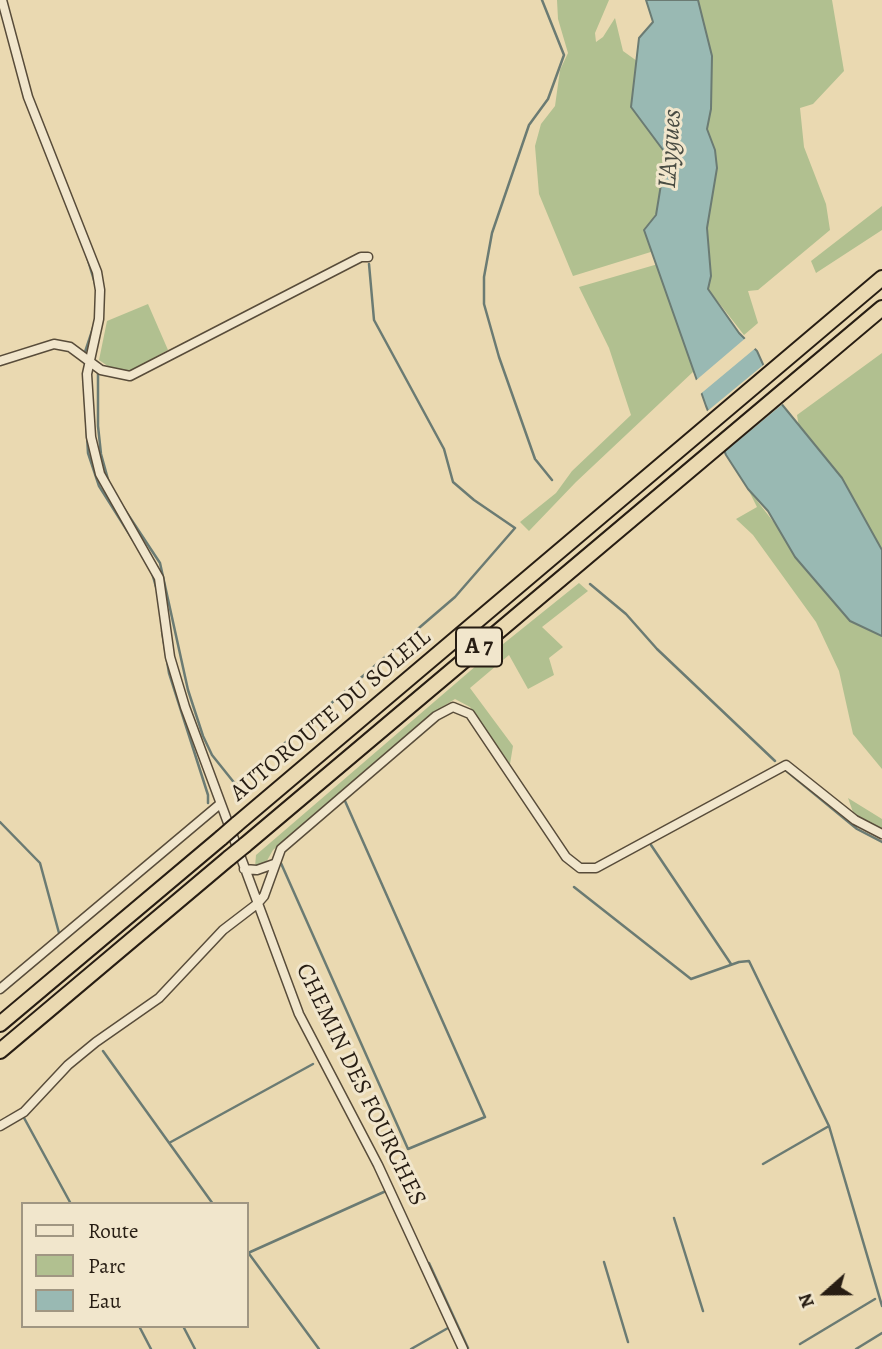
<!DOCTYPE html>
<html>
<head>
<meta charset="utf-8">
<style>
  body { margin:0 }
  #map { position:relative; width:882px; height:1349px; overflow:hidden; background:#ead9b1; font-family:Alegreya,serif }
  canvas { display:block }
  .legend { position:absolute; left:21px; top:1202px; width:228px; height:126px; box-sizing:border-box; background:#f1e6cc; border:2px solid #a09682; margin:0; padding:9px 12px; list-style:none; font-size:21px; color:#271d13 }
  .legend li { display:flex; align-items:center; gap:14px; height:35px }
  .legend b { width:35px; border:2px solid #a09682 }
  .north { position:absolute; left:791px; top:1258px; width:70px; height:70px; -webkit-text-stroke:5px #f1e6cc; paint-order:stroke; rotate:249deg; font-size:19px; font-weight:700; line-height:28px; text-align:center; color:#271d13 }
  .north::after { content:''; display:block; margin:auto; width:24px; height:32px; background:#271d13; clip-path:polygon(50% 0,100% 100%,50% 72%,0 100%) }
</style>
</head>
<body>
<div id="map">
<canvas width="882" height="1349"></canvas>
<ul class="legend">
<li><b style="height:9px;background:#f1e6cc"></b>Route</li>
<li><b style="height:19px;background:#b1c090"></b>Parc</li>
<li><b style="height:19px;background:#99b9b3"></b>Eau</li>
</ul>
<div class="north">N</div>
</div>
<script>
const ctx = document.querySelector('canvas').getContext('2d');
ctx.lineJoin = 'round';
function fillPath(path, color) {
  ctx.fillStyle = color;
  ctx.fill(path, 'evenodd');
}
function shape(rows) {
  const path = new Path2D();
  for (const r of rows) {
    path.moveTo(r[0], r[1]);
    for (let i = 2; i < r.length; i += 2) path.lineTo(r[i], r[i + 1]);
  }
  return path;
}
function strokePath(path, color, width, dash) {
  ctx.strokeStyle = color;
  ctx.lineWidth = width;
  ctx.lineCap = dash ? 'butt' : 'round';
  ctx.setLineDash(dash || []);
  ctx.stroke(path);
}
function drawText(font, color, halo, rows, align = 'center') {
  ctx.font = font + ' Alegreya,serif';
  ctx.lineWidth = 6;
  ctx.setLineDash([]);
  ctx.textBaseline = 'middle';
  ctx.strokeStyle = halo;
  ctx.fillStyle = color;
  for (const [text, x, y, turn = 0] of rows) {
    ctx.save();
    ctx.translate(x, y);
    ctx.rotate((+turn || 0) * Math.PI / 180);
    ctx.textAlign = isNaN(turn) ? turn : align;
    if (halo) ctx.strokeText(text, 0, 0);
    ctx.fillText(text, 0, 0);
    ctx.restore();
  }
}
fillPath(shape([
  [557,0,609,0,595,33,596,42,603,37,615,18,623,51,637,61,631,107,666,154,656,215,644,230,654,251,573,276,539,194,535,146,541,124,555,106,560,70,568,53,558,19],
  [698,0,832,0,844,71,813,104,800,108,804,147,826,204,830,230,758,290,748,291,758,323,744,335,708,289,711,276,707,228,717,168,715,150,707,129,711,109,712,56],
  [882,206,882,230,816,273,811,261],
  [658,264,694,371,576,482,529,531,520,522,556,493,572,471,631,415,609,348,579,287],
  [148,304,168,350,128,372,112,369,99,360,107,321],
  [882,353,882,550,842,478,799,427,797,415],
  [748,489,850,621,882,636,882,769,853,734,839,671,816,622,753,535,736,519,757,507],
  [579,583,588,591,542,627,563,647,549,658,554,675,528,689,509,655,470,688,513,746,510,764,470,707,455,699,439,709,273,850,264,866,255,867,256,855,477,665],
  [848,798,882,819,882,830,854,815]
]), '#b1c090');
const water = shape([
  [646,0,698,0,712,56,711,109,707,129,715,150,717,168,707,228,711,276,708,289,739,333,757,351,780,402,842,478,882,550,882,636,850,621,795,557,768,511,748,489,726,455,706,406,644,230,656,215,666,154,631,107,639,38,653,22,646,0]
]);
fillPath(water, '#99b9b3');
strokePath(water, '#6b7b73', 2);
fillPath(shape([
  [748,336,758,346,698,396,694,382],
  [767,362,785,402,722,454,705,413]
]), '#ead9b1');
strokePath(shape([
  [542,0,564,55,548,99,529,125,492,233,484,277,484,304,499,357,535,459,552,480],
  [32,117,41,140],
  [87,257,96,287],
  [85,352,94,325],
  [98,372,98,426,101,454,109,483],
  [84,384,88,453,99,486,133,540],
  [121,504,160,563,188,690,203,736,212,755,236,785,455,597,515,528,474,500,453,482,444,449,374,320,369,264],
  [152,573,156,587],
  [590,584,626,614,657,649,775,761],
  [162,631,169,673,208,795,208,803],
  [784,769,857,829,882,842],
  [0,822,40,863,59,933],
  [651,845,731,964],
  [280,861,408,1149,485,1117,345,801],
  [574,887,691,979,739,962,749,961,829,1126,882,1306],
  [103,1051,213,1204],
  [23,1116,71,1204],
  [169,1143,313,1064],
  [763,1164,829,1126],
  [674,1218,703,1311],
  [247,1251,319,1349],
  [248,1253,386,1191],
  [604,1262,628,1342],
  [429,1263,468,1348],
  [139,1326,151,1349],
  [183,1326,195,1349],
  [800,1344,875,1299],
  [411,1349,448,1328],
  [856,1349,882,1333]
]), '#6b7b73', 2.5);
const minor = shape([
  [2,0,28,97,97,272,100,290,99,319,87,374,91,437,100,474,159,578,170,657,185,707,299,1014,378,1165,463,1349],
  [0,361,54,344,70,347,101,370,130,376,361,257,368,257],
  [244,869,257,870,274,864],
  [0,989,220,804],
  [0,1126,24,1112,68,1065,96,1042,159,998,223,930,257,904,264,896,281,849,436,716,453,707,470,714,566,857,580,868,596,868,786,765,855,820,882,834]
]);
const motorway = shape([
  [237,824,882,278],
  [245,845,882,308],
  [0,1024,221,838],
  [0,1051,229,858]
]);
strokePath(minor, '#584c3a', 11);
strokePath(motorway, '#271d13', 18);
strokePath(minor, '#f1e6cc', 8);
strokePath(motorway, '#ead9b1', 14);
const motorwayBridge = shape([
  [221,838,237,824],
  [229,858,245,845]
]);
strokePath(motorwayBridge, '#271d13', 18, []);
strokePath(motorwayBridge, '#ead9b1', 14);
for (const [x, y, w] of [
  [479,647,46]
]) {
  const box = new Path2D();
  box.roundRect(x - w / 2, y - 19.5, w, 39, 5);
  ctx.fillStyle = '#f1e6cc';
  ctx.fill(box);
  strokePath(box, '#271d13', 2);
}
drawText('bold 23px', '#271d13', null, [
  ["A 7",479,647]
]);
drawText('24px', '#271d13', '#f1e6cc', [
  ["AUTOROUTE DU SOLEIL",331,716,-40],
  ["CHEMIN DES FOURCHES",360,1085,64]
]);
drawText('italic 26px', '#494c43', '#f1e6cc', [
  ["L'Aygues",671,149,-86]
]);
</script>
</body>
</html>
